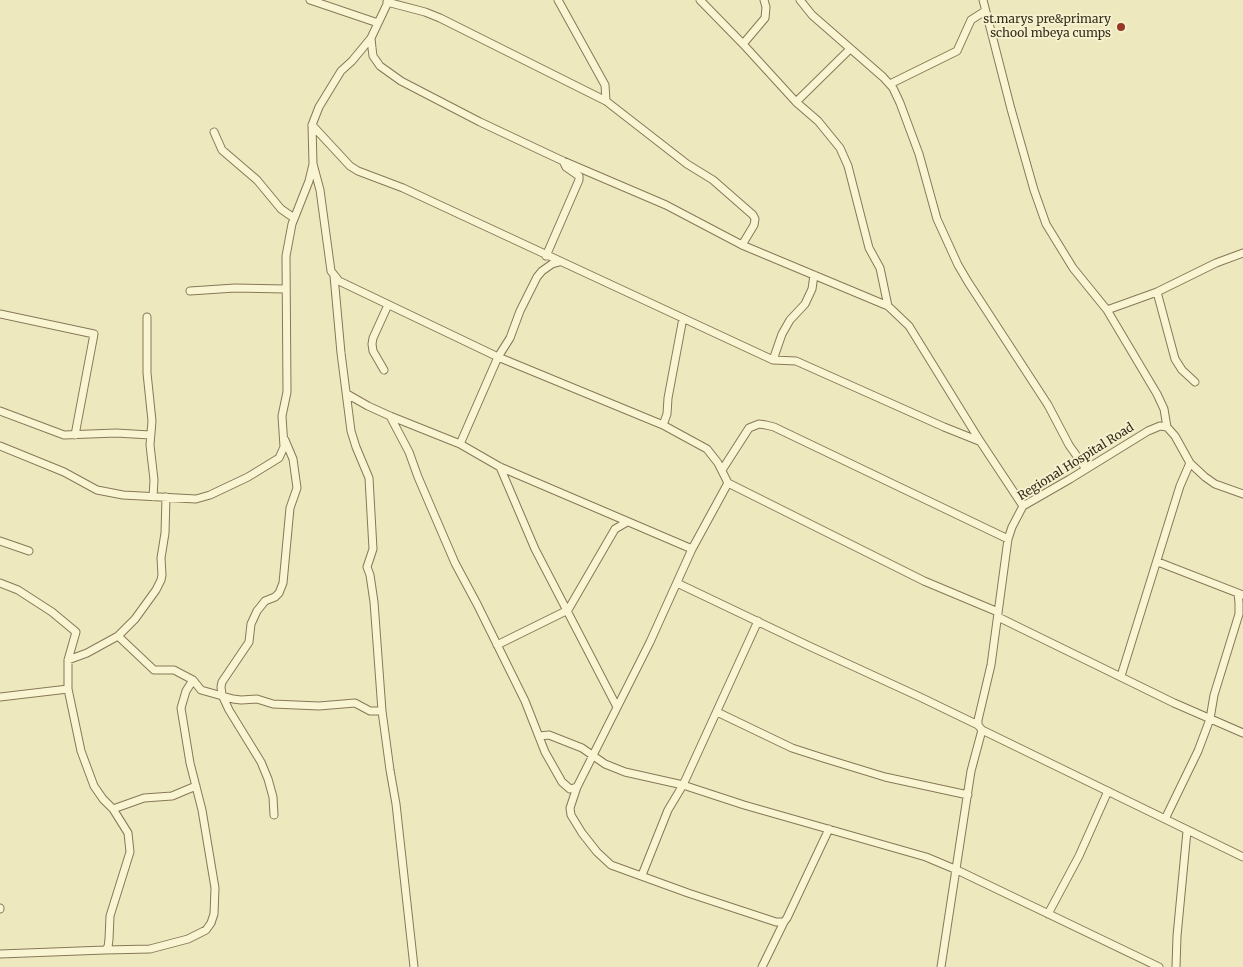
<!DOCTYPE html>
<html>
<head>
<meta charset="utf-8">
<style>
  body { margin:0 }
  canvas { display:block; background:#eee8bf }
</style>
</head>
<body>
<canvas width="1243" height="967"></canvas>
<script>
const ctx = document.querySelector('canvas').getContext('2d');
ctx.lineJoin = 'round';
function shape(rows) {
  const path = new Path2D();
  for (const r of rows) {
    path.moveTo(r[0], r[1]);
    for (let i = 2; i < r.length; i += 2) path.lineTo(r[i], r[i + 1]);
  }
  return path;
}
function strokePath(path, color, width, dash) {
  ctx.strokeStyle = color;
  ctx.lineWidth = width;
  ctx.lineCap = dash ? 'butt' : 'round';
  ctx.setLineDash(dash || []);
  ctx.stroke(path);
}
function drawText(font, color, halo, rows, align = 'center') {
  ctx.font = font + ' Merriweather,serif';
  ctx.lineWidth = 4;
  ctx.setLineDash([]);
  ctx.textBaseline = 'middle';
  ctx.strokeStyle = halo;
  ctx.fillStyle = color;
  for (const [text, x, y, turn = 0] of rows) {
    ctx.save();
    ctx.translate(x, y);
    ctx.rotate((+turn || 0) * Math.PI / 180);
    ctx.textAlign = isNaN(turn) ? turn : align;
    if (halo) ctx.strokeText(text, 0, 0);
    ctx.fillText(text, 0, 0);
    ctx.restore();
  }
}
const minor = shape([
  [310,0,378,23],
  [389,0,371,38,372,48,373,56,380,66,401,81,480,122,563,161,666,205,742,245,888,306,909,326,980,441,1023,506],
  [558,0,605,85,606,101],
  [700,0,743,44,796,102,818,121,840,148,848,166,869,248,880,268,888,306],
  [800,0,812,15,883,77,893,88,900,103,919,154,937,219,958,265,968,282,1048,405,1069,445,1086,469],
  [983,0,1011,109,1034,190,1046,224,1073,268,1107,310,1157,394,1164,409,1167,427],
  [387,2,425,12,440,18,606,101,687,164,713,180,753,215,755,219,754,225,742,245],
  [743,44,765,18,766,7,764,0],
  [890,84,957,51,971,20,985,11],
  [796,102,850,49],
  [312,125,350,166,358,171,403,188,773,360,796,361,944,427,979,441],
  [214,132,222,150,257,180,281,209,294,218],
  [313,164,320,190,331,271,339,281,498,357,663,425,707,449,718,463,728,483,924,581,998,612],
  [546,256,579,180,579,176,566,167,563,161],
  [334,276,341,353,351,431,356,447,369,478,373,549,367,567,370,575,374,602,382,711,390,770,396,804,414,967],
  [190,291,235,288,285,289],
  [1157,292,1175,359,1182,370,1195,382],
  [1107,310,1157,292,1216,263,1243,253],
  [0,314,94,334,75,435],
  [147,317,147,373,152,421,150,445,154,480,153,497],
  [773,360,782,334,790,320,805,304,812,289,814,275],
  [384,370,373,351,372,344,373,338,388,305],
  [347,394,368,406,390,416,460,444,500,467,692,549],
  [0,411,64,435,116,433,150,435],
  [390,416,409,452,418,477,455,563,477,604,525,701,545,752,562,782,570,789,577,787],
  [663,425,667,414,668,398,683,318],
  [460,444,498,357,510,338,520,311,537,277,542,271,552,264,559,262],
  [0,446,64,472,97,490,123,495,196,499,210,495,248,477,279,458,284,447,282,416,287,392,286,256,292,224,309,181,313,164,312,125,319,107,341,71,352,61,371,38],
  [500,467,535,549,617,707],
  [722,470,749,428,759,424,766,425,774,427,1008,539],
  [728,483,692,549,650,642,577,787,570,808,571,815,582,833,597,852,611,865,688,893,776,922,784,922,787,918,829,829],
  [0,541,29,551],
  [1158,562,1243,595],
  [0,583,18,590,52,612,76,632,68,660,68,689,81,751,94,786,103,799,113,809,128,833,130,852,110,916,109,939,108,947,105,950,0,954],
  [677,583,809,646,920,697,978,725,982,730,1243,857],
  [998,617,1174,703,1243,733],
  [118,636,154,670,174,670,193,680,201,690,233,699,241,700,257,699,273,704,319,706,355,703,370,711,382,711],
  [497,645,568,610,615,529,627,522],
  [68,660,87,653,118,636,135,619,156,590,161,580,162,575,161,558,165,533,166,497],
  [1121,676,1180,486,1190,463],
  [0,697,68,689],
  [717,712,792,748,823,758,885,777,968,795],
  [978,725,978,720,991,665,1008,539,1012,527,1023,506,1070,479,1148,431,1160,426,1167,427,1175,436,1190,463,1205,477,1215,484,1243,494],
  [539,736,549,735,582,748,605,764,625,772,683,785,744,805,926,857,957,870,1159,967],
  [113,809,144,798,172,796,196,786],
  [274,815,273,797,268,779,261,762,229,710,222,695,221,687,222,682,249,642,251,624,257,611,265,601,275,597,279,593,283,583,290,508,297,488,293,459,285,440],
  [1165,819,1198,751,1210,719,1214,695,1239,614,1239,603,1238,593],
  [642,875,668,810,683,785,758,621],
  [0,909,0,908],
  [1048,914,1079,856,1108,791],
  [105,950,150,949,188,939,206,930,211,923,214,914,215,888,202,810,190,763,181,708,186,691,193,680],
  [762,967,784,922],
  [941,967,971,771,982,730],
  [1176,967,1177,936,1187,831]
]);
strokePath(minor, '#877857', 9);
strokePath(minor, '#f9f4d2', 7);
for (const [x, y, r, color] of [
  [1121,27,5,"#973726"]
]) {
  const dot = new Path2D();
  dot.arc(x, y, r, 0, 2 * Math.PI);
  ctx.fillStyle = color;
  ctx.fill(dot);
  strokePath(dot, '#f6f1ce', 2);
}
drawText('12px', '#362d1c', '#f6f1ce', [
  ["st.marys pre&primary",1111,20],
  ["school mbeya cumps",1111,34]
], 'right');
drawText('12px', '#362d1c', '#f6f1ce', [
  ["Regional Hospital Road",1076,462,-32]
]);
</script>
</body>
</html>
